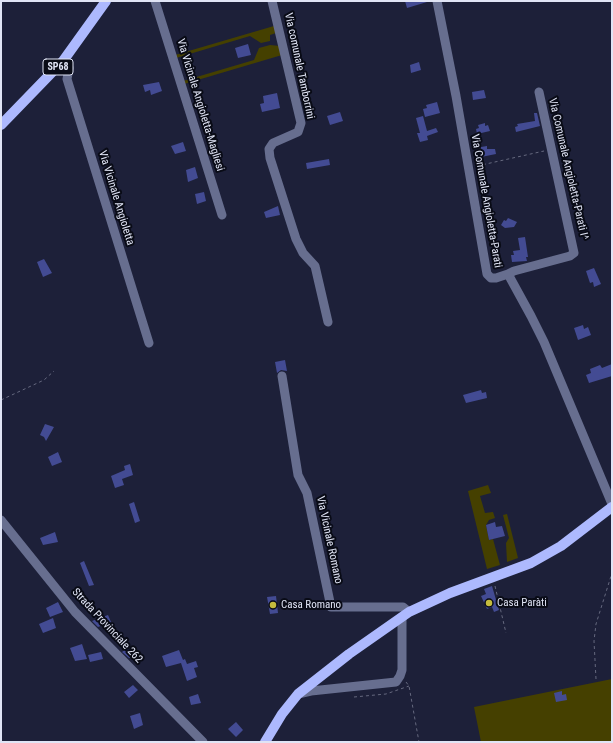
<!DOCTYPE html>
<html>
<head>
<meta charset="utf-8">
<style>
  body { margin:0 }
  #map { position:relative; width:613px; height:743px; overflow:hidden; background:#1d2039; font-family:"Roboto Condensed",sans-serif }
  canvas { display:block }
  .frame { position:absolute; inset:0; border:2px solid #e0e4f5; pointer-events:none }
</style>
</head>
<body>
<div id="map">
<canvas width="613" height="743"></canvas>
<div class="frame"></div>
</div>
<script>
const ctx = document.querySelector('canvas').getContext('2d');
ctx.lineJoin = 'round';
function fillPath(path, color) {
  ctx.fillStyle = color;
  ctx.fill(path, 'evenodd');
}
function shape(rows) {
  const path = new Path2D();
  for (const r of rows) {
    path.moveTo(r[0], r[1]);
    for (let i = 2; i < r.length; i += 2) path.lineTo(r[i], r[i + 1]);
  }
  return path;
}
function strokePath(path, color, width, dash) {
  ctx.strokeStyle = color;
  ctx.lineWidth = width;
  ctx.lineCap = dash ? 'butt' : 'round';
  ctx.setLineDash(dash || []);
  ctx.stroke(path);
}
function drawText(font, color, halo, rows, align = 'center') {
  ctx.font = font + ' "Roboto Condensed",sans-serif';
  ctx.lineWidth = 4;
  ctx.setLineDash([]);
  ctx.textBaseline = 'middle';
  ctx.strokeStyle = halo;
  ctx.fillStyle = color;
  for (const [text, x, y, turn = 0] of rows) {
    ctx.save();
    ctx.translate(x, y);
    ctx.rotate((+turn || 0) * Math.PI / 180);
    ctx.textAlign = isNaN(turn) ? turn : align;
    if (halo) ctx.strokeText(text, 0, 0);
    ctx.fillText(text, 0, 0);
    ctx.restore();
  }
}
fillPath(shape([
  [274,26,276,33,270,35,270,41,261,43,250,36,176,58,175,55],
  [270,45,280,46,282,55,184,84,183,81,254,60,259,48],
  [488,485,491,493,480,496,485,513,493,512,495,518,489,520,486,525,489,540,493,539,500,565,487,569,468,491],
  [507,514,518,558,507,562,506,543,509,538,503,515],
  [612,679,612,742,481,742,474,707]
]), '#454000');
fillPath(shape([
  [405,1,426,1,427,2,407,8],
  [248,44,251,55,238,58,235,48],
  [419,62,421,70,411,73,410,65],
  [159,82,162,91,151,95,150,90,145,92,143,85],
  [484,90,486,98,473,100,472,92],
  [277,93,280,108,262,112,260,104,264,103,263,96],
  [437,102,440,113,425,117,423,109,427,108,426,105],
  [340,112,343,121,330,125,327,116],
  [534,113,537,113,540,126,516,132,515,127,518,126,517,124,535,121],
  [423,116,427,131,436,128,438,132,427,136,428,140,420,142,417,133,420,133,416,118],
  [485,123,485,126,488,125,490,131,477,134,476,129,479,128,478,125],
  [183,142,186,151,175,154,171,146],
  [487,146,487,149,495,149,496,154,481,157,481,147],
  [329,159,330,165,307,169,306,163],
  [195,167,198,178,188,182,186,170],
  [204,192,206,201,197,204,195,194],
  [278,206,280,215,266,218,264,212],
  [508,218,517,222,514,227,505,228,501,225,504,220,506,221],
  [525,237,528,257,526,257,527,261,512,262,511,255,514,255,513,251,520,250,518,238],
  [44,259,52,273,43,277,37,262],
  [594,268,601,284,594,287,593,282,590,283,586,271],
  [583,325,584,329,588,327,591,335,578,340,574,328],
  [285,360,287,371,281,370,277,373,275,362],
  [612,364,612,376,589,383,586,375,591,373,590,369,600,365,602,368],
  [481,390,482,393,486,392,487,398,466,403,463,395],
  [45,424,54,427,46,441,44,437,40,435],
  [58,452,62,462,52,466,48,457],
  [130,464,133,475,122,479,124,485,115,488,111,476,125,470,124,466],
  [134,502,140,521,135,523,129,504],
  [495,522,496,527,502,526,505,536,489,540,486,525],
  [55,532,58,542,43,545,40,538],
  [84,561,94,585,89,586,80,563],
  [492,586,499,610,494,612,492,607,487,609,481,596,486,594,484,589],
  [276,596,278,613,270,614,267,597],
  [58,602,63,612,50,617,46,608],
  [108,615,111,622,98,627,92,621],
  [53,618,56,628,43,633,39,624],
  [82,644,87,659,75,661,70,648],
  [127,648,130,651,132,649,137,654,129,658,122,652],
  [179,650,183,660,185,659,187,664,196,661,198,667,194,668,197,677,187,681,181,663,166,667,162,656],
  [101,652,103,659,90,662,88,655],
  [133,685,138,690,129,698,124,692],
  [562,691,562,695,566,694,567,700,556,702,554,693],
  [198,694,201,703,191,705,189,697],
  [140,713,143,725,134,729,130,716],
  [236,722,243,730,236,737,228,729]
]), '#434b93');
strokePath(shape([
  [477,166,544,151],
  [1,400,44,380,54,371],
  [495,586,506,633],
  [596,679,594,641,596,624,612,573],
  [406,682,409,686,419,742],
  [354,697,386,694,409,686]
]), '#66697f', 1, [3, 3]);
strokePath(shape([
  [155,1,222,215],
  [272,1,301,123,298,132,273,143,269,149,270,158,296,239,303,253,315,266,328,322],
  [437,1,456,96,487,274,491,278,496,278,508,274,531,316,544,342,612,504],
  [63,61,69,68,67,79,149,343],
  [508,274,514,271,570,256,574,253,539,92],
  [282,376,298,475,307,493,331,607,403,607,409,612],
  [1,520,75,612,203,742],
  [298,694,311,691,396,682,400,676,402,670,402,617]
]), '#676e8f', 9);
strokePath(shape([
  [1,125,63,61,106,1],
  [265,742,282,714,298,694,349,654,409,612,450,593,531,563,561,546,612,507]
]), '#adb9fe', 10);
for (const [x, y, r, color] of [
  [489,603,4,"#c5bc3d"],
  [273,605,4,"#c5bc3d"]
]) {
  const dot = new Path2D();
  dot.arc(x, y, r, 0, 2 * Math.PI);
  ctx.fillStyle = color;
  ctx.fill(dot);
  strokePath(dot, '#090b16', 1.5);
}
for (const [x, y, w] of [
  [58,67,30]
]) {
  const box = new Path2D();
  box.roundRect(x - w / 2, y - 8, w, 16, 3);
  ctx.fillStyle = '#090b16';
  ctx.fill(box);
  strokePath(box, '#e0e4f5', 1);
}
drawText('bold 10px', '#e0e4f5', null, [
  ["SP68",58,67]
]);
drawText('11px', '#e0e4f5', '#090b16', [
  ["Via comunale Tamborrini",299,66,78],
  ["Via Vicinale Angioletta-Magliesi",200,105,73],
  ["Via Comunale Angioletta-Parati I^",568,169,77],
  ["Via Vicinale Angioletta",116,198,73],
  ["Via Comunale Angioletta-Parati",486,201,80],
  ["Via Vicinale Romano",329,540,78],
  ["Strada Provinciale 262",107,626,47]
]);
drawText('11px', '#e0e4f5', '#090b16', [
  ["Casa Paràti",497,603],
  ["Casa Romano",281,605]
], 'left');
</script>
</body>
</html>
